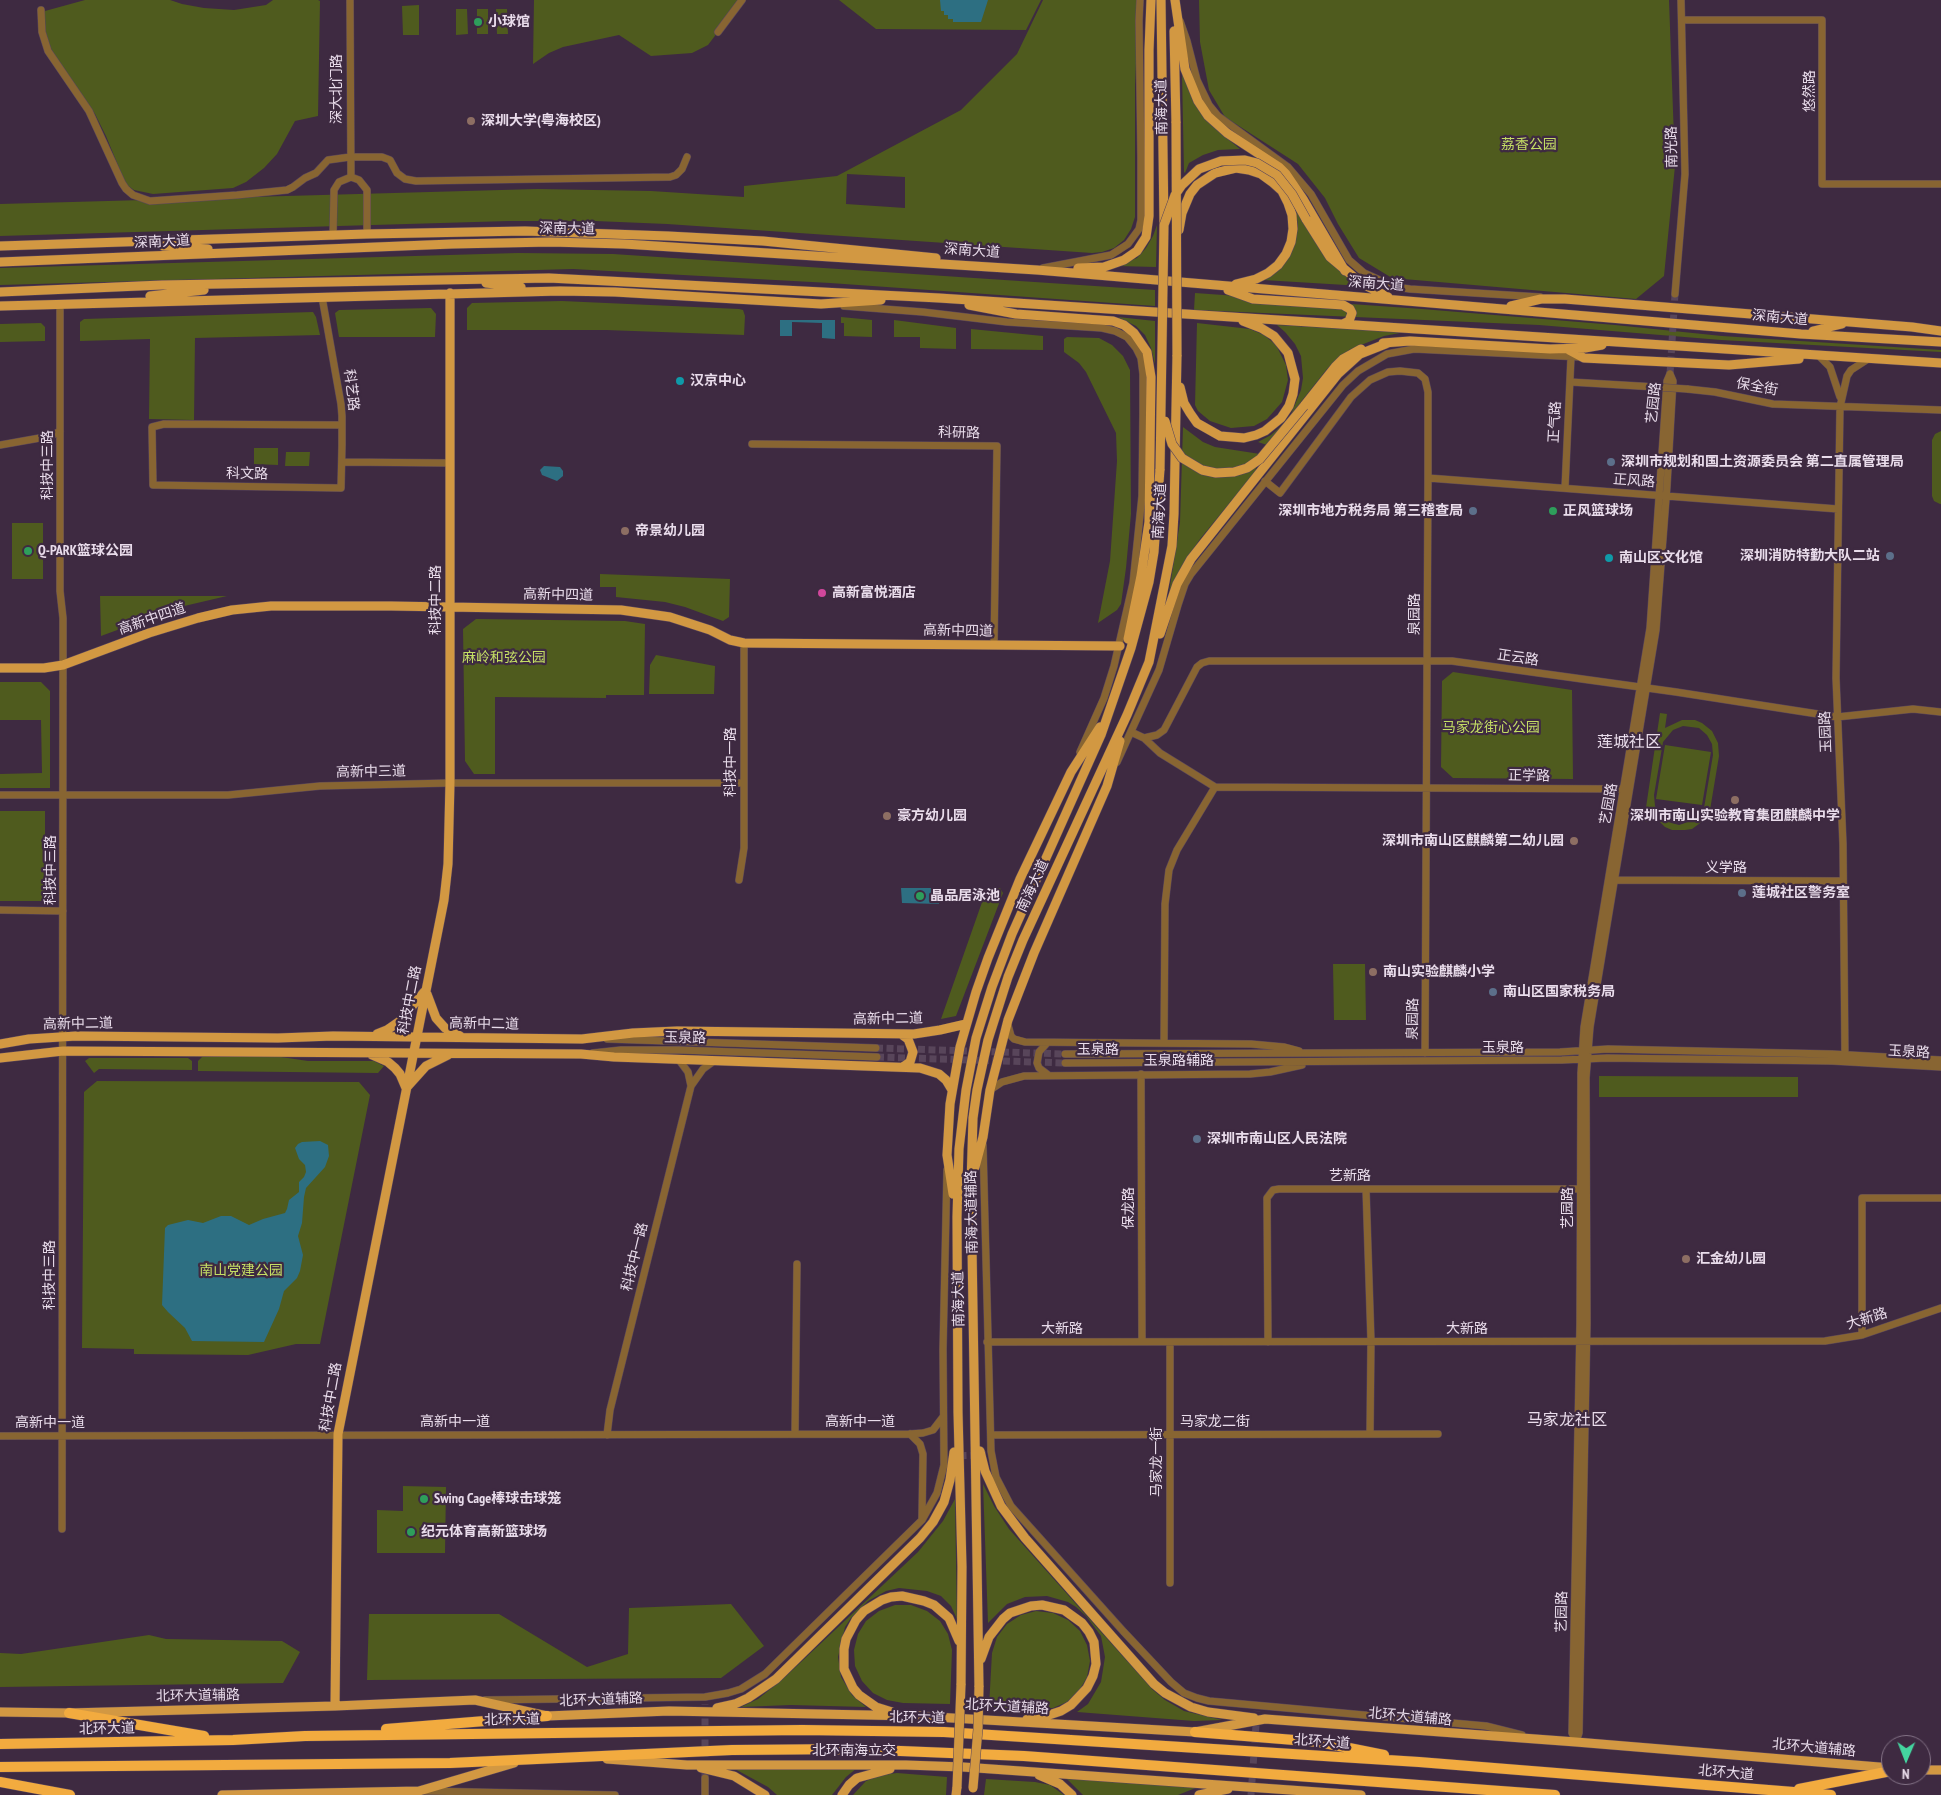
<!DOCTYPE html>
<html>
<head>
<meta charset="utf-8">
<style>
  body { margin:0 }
  #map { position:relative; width:1941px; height:1795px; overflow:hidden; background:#3e2a41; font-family:"PT Sans Narrow",sans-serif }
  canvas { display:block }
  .north { position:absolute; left:1881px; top:1735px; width:50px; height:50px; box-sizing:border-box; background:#3e2a41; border:1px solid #827185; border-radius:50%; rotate:181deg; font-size:14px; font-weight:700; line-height:20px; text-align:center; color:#e9dceb }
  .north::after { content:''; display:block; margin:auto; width:18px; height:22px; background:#44d49f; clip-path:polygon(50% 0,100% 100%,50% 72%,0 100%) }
</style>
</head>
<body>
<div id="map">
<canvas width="1941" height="1795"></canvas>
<div class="north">N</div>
</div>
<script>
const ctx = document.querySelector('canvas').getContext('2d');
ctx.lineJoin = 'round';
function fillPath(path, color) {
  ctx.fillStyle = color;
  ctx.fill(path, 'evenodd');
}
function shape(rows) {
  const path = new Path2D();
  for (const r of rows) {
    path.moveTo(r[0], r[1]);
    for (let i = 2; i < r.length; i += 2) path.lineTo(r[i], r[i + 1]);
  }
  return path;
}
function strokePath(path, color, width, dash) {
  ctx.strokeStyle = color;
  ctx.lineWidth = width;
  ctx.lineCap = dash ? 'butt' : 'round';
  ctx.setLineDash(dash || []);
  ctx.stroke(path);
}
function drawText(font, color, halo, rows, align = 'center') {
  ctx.font = font + ' "PT Sans Narrow","Noto Sans SC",sans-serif';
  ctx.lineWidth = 4.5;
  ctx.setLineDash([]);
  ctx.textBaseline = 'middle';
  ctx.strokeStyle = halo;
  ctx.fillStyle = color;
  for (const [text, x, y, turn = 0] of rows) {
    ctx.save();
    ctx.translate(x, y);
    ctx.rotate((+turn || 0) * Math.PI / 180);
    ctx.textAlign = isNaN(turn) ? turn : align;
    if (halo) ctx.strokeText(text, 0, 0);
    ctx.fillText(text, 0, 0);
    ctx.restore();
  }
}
fillPath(shape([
  [85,0,170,0,182,4,204,8,234,10,266,5,273,0,318,0,320,1,318,116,295,121,277,154,264,168,246,182,233,188,153,194,134,190,128,186,124,180,106,136,95,114,56,58,45,37,45,11],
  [534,0,742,0,708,45,692,53,651,56,619,35,563,47,549,53,533,64],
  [839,0,1041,0,1026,30,876,29],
  [1043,0,1139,0,1135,85,1135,217,1131,229,1124,240,1114,248,1102,252,1092,253,667,224,595,221,509,221,0,236,0,204,537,189,651,191,744,197,744,186,837,176,961,110,1017,54],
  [847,174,905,177,905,208,846,204],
  [1199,0,1669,0,1675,166,1664,276,1636,299,1392,278,1359,258,1338,224,1325,198,1298,164,1225,117,1209,90,1200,42],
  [419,5,419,35,403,35,402,6],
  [456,9,467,9,468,34,456,35],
  [477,9,488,9,488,34,477,34],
  [496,9,507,9,508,34,497,34],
  [1182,74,1186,77,1204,117,1217,130,1240,149,1218,150,1203,155,1189,163,1185,173,1184,172],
  [1295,204,1362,286,1263,280,1292,250,1298,227],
  [1157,225,1156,267,1117,266,1137,258,1146,248,1153,236],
  [518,253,613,254,1155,290,1155,306,830,283,573,269,0,285,0,268],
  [1195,293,1422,309,1615,325,1722,336,1941,350,1941,352,1721,340,1539,325,1194,310],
  [562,301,739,309,743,310,745,316,744,335,606,330,467,330,467,308,472,303],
  [431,308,436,314,435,337,339,337,335,313,339,310],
  [313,312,316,317,320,335,195,338,194,420,149,419,150,339,80,341,80,322,84,319],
  [841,317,872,320,872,337,844,336,844,323,841,323],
  [1118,317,1155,321,1155,364,1151,348,1145,335,1136,326],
  [894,320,956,328,956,349,920,348,920,337,894,337],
  [41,323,45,327,45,341,0,342,0,324],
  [1197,323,1250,329,1264,335,1276,345,1286,365,1288,380,1282,402,1267,419,1254,426,1231,428,1210,421,1198,411,1195,405],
  [1277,325,1405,332,1384,336,1366,343,1349,350,1338,359,1327,369,1267,445,1258,442,1271,435,1280,427,1291,414,1301,390,1303,378,1301,356,1295,344,1285,332],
  [971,329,1043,336,1043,350,971,349],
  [1067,337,1099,338,1112,345,1123,356,1130,370,1131,514,1126,568,1121,604,1117,610,1098,623,1110,561,1117,461,1116,433,1086,372,1079,363,1064,352,1064,339],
  [1183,427,1203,442,1215,447,1260,454,1255,472,1200,539,1185,561,1168,599,1180,522],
  [1941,431,1941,504,1940,504,1934,501,1932,496,1932,440,1935,434],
  [254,448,278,448,278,465,254,464],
  [286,452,310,452,309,466,285,466],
  [12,523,43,523,43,579,12,579],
  [600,574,730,579,729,617,723,621,685,607,665,602,616,597,616,587,600,587],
  [100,596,227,596,180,607,101,636],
  [476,619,625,621,645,624,644,695,606,695,606,698,495,697,495,774,474,774,465,761,463,629],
  [656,655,715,666,714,694,649,694,650,665],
  [1453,672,1572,690,1573,779,1453,778,1441,767,1442,681],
  [0,682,41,682,50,691,50,788,0,788,0,774,42,773,41,720,0,720],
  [1660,713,1667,714,1665,728,1682,720,1695,720,1702,723,1712,731,1718,743,1719,756,1710,810,1703,821,1692,829,1685,830,1672,830,1665,827,1652,814,1650,822,1644,821],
  [1683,726,1699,728,1707,735,1712,744,1713,755,1704,808,1694,820,1679,825,1668,822,1660,815,1655,806,1654,795,1663,742,1673,730],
  [1665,745,1711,752,1702,805,1656,799],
  [0,811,45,811,45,901,0,901],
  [987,888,1000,888,1003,893,956,1016,941,1019],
  [1333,964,1365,964,1366,1020,1334,1020],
  [202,1057,281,1057,308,1061,374,1061,384,1066,378,1073,198,1071,198,1061],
  [89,1058,188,1058,192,1061,192,1070,99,1069,94,1073,85,1061],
  [1599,1076,1798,1077,1798,1097,1599,1097],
  [97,1081,359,1082,370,1095,320,1344,296,1344,248,1355,134,1354,134,1349,82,1348,84,1092],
  [983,1484,994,1506,1009,1529,1153,1690,1165,1700,1184,1711,1222,1720,1194,1721,1077,1712,1088,1704,1101,1682,1105,1657,1101,1636,1086,1616,1076,1607,1068,1602,1047,1596,1025,1597,1007,1604,988,1623],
  [403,1486,446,1487,445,1553,377,1553,377,1510,403,1511],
  [955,1499,957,1619,951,1606,941,1596,927,1591,899,1588,886,1591,868,1601,851,1618,845,1627,838,1657,841,1677,852,1695,866,1707,791,1705,741,1707,758,1699,784,1678,918,1552,943,1521],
  [731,1604,764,1646,721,1678,367,1680,369,1614,499,1614,587,1667,628,1654,629,1608],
  [895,1605,911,1605,927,1611,940,1621,948,1634,952,1650,950,1704,903,1703,887,1700,873,1693,862,1681,855,1666,854,1650,858,1634,866,1621,879,1611],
  [1036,1611,1053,1613,1068,1620,1080,1631,1087,1645,1090,1661,1087,1677,1079,1691,1067,1702,1053,1708,1037,1709,989,1707,992,1653,997,1637,1007,1624,1021,1615],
  [149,1635,166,1639,282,1641,300,1652,283,1683,0,1687,0,1653,21,1654],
  [733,1768,857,1768,846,1777,832,1795,777,1795,768,1787],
  [897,1773,947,1777,946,1795,853,1795,866,1781,881,1775],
  [1066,1778,1198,1787,1178,1795,1083,1795],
  [986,1779,1035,1782,1050,1785,1064,1795,984,1795]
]), '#4f5b1e');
fillPath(shape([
  [940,0,988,0,981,22,953,22,953,19,948,19,948,15,944,15,944,11,941,11],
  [780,320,835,320,835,339,822,338,822,323,792,322,792,336,780,336],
  [544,466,560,467,563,471,563,476,557,481,542,475,540,470],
  [901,888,939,888,939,904,902,903],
  [320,1141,328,1145,329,1156,325,1167,306,1188,304,1197,302,1223,298,1236,303,1255,300,1271,297,1278,284,1291,279,1309,264,1342,192,1341,185,1328,168,1312,162,1305,165,1228,168,1225,188,1220,203,1223,221,1216,231,1216,249,1225,263,1219,285,1213,287,1209,289,1200,299,1192,299,1182,304,1177,306,1172,305,1165,299,1159,295,1148,298,1144,302,1142]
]), '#2d6f82');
strokePath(shape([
  [1670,374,1675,294],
  [876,1048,1065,1054],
  [877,1057,1065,1063],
  [949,1456,986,1455],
  [705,1778,705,1704],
  [1251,1795,1257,1711]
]), '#58455a', 7, [7, 3.5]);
const minor = shape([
  [350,0,351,177],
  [41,10,42,32,48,51,89,111,122,183,126,189,133,195,150,201,237,195,287,190,293,187,305,178,316,173,328,160,350,157,382,157,390,160,397,173,405,179,416,181,670,177,676,175,682,169,687,157],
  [1682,20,1822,20,1822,184,1941,184],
  [1180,21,1187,41,1197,80,1209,105,1218,116,1288,167,1311,194,1349,260,1364,273,1395,287,1410,289,1540,297],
  [718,32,742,0],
  [333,236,334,190,339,182,351,177,359,180,367,190,367,234],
  [1043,268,1111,255,1128,244,1139,229,1141,220,1141,159,1139,21,1140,0],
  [1675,294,1685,174,1681,0],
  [322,297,341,404,342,416,342,445,341,488,153,485,152,427,164,424,342,425],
  [60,305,60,591,63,618,63,665,62,1529],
  [844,306,923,312,1007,322,1102,328,1115,331,1127,337,1136,348,1141,358,1143,374,1143,413,1142,496,1133,583,1114,666,1104,698,1080,752],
  [1819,356,1830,367,1840,397],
  [1570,382,1656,387],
  [1687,389,1715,392,1773,404,1941,410],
  [752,444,997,446,994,645],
  [0,445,51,436,60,431],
  [342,462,450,463],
  [1428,478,1838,509],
  [1265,481,1280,493,1351,397,1370,380,1388,372,1400,371,1418,373,1425,379,1428,392,1428,478,1425,1053],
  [1565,488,1571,357],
  [1131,732,1144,738,1157,735,1164,730,1197,667,1202,663,1209,661,1452,661,1676,692,1837,717,1913,709,1941,712],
  [1144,738,1160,753,1215,787,1628,789],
  [1117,762,1159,670,1178,605,1185,584,1191,574,1343,385,1358,371,1387,354,1414,349,1581,357],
  [0,795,228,795,320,786,450,783,743,783],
  [739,880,744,848,744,643],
  [1612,880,1843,881],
  [0,910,63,911],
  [1008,1025,1011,1036,1014,1039,1025,1042,1251,1044,1284,1047,1299,1051],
  [607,1039,876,1048],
  [1047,1043,1039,1052,1037,1063,1039,1068,1047,1074],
  [1164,1043,1165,904,1169,870,1177,850,1215,787],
  [593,1053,621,1050,679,1050,877,1057],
  [1065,1054,1560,1052,1608,1049,1832,1054,1941,1060],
  [1845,1059,1843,844,1836,678,1840,407,1847,376,1851,370,1868,359],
  [679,1060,688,1072,691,1086],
  [1065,1063,1562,1060,1607,1058,1832,1061,1941,1067],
  [1141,1074,1142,1341],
  [990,1090,1002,1082,1024,1076,1250,1074,1270,1072,1302,1065],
  [983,1145,991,1451,996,1477,1011,1506,1123,1631,1171,1682,1184,1693,1197,1698,1209,1701,1486,1726,1522,1735],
  [1366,1189,1371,1341,1370,1434],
  [1862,1335,1862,1198,1941,1198],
  [987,1342,1825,1341,1862,1335,1941,1308],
  [1268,1342,1267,1198,1273,1190,1279,1189,1580,1189],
  [795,1434,797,1264],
  [910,1434,920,1444,923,1454,922,1518],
  [607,1435,610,1410,691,1086,703,1069,714,1061],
  [991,1435,1438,1434],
  [0,1436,909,1434,923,1433,933,1430,943,1417],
  [1170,1583,1170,1342],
  [485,1700,705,1697,728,1693,741,1689,765,1674,922,1520,937,1493,944,1465,943,1349,947,1170],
  [1576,1742,1572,1733,1580,1324,1581,1073,1584,1027,1650,628,1667,381,1670,374],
  [1576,1742,1579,1733,1587,1324,1586,1078,1590,1027,1656,630,1667,486,1673,381,1670,374],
  [425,1791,615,1795],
  [705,1795,705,1778]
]);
const major = shape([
  [1161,0,1164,225],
  [1175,0,1185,69,1198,101,1208,116,1227,133,1279,167,1286,174,1303,199,1345,271],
  [1174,31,1176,123],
  [1306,219,1330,257,1361,283,1388,297],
  [1179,230,1182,213,1190,194,1197,185,1215,173,1236,168,1249,170,1261,174,1272,182,1282,191,1288,203,1292,215,1293,229,1291,242,1286,254,1278,265,1268,273,1256,279,1236,284],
  [0,246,367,234,525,231,668,236,763,241,936,258],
  [163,246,208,249],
  [0,262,452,244,551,242,624,244,1037,270,1801,334,1941,342],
  [1078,268,1104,267,1124,260,1137,251,1146,237,1149,216,1149,50,1151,0],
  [486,283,521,287],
  [1228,290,1253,299,1343,305,1350,309,1352,313,1349,321,1343,324],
  [0,292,162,285,549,278,939,298,1941,363],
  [150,296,204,290],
  [969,305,1016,314,1113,321,1124,325,1134,333,1147,352,1151,377,1149,522,1141,576,1128,639],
  [0,306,560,291,615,292,821,304,881,300],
  [1511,306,1541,299,1565,299,1912,327,1941,331],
  [1813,331,1842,324],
  [1383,343,1410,341,1550,349,1585,348,1602,345],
  [1569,350,1584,358,1729,365,1799,359],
  [1180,387,1184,403,1190,413,1197,423,1220,436,1244,438,1256,435,1265,431,1281,418,1289,406,1293,394,1295,379,1288,353,1274,336,1261,328,1243,321],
  [1304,406,1335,367,1343,359,1361,349],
  [1160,634,1177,584,1191,559,1338,374,1360,354,1388,343],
  [0,668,44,668,63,665,149,633,198,618,232,610,271,606,391,606,621,610,670,617,710,630,730,640,744,643,1120,646],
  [427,994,436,1018,445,1028,460,1036],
  [377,1034,387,1030,400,1021,424,992],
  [901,1034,908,1039,913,1052,910,1062,903,1067],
  [0,1044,29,1039,76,1036,278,1038,333,1036,582,1039,633,1033,677,1031,914,1034,940,1030,966,1024],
  [372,1055,388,1062,395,1068,400,1074,406,1088],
  [0,1058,63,1051,581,1054,614,1057,920,1068,939,1074,946,1080,952,1090],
  [408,1086,426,1066,448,1055],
  [975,1167,983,1137,990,1090,1008,1020,1034,953,1107,786,1120,741],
  [953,1194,947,1155,950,1104,960,1047,976,992,988,958,1020,879,1071,772,1100,727],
  [980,1451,985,1471,1001,1506,1025,1538,1154,1684,1165,1693,1191,1707,1208,1712,1254,1718],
  [981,1659,989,1637,1003,1619,1010,1613,1031,1606,1042,1605,1064,1610,1082,1623,1089,1632,1094,1642,1096,1664,1093,1676,1087,1688,1071,1705,1061,1711,1049,1715,1027,1719],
  [961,1685,962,1567,958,1412,957,1217,959,1149,966,1090,976,1038,992,987,1012,934,1101,735,1131,648,1149,582,1154,552,1160,469],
  [979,1687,971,1184,973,1118,977,1090,988,1040,1008,977,1023,940,1127,715,1149,662,1172,546,1174,514,1177,355],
  [335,1706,338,1434,444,900,448,864,450,783,450,293],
  [717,1708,735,1704,748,1698,776,1679,920,1538,933,1522,944,1502,950,1480,954,1452],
  [0,1712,69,1713,335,1706,475,1700,547,1716,669,1711,917,1716,1195,1732,1265,1719,1576,1742,1891,1768],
  [892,1712,876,1707,859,1695,853,1688,844,1669,844,1649,846,1639,856,1620,864,1611,882,1600,891,1597,902,1596,924,1601,934,1605,949,1618,959,1641],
  [607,1759,687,1765,906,1765,963,1767,1361,1795],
  [701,1768,734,1776,765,1795],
  [1921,1770,1941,1770],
  [1039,1775,1060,1784,1072,1795],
  [222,1795,419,1791,514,1763],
  [842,1795,849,1785,857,1778,890,1769],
  [956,1795,957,1787],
  [1199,1795,1228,1789]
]);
const highway = shape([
  [69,1713,204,1736],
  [386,1729,547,1716],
  [1195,1732,1319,1742,1384,1755],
  [0,1744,233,1740,305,1736,802,1730,944,1732,1419,1762,1831,1795],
  [0,1767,450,1763,732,1750,851,1749,1024,1756,1555,1795],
  [0,1782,70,1795],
  [1799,1789,1891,1771]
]);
strokePath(minor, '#59465c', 8);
strokePath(major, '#59465c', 10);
strokePath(highway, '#59465c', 11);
strokePath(minor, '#886532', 7);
strokePath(major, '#d29842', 9);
strokePath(highway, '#f2ab3f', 10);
const minorBridge = shape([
  [1656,387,1687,389]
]);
const majorBridge = shape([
  [1176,123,1177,355],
  [1165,421,1172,444,1182,458,1202,470,1216,473,1234,472,1247,468,1260,459,1304,406],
  [1160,469,1164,225,1175,195,1182,185,1199,169,1221,161,1245,160,1257,163,1277,175,1292,194,1306,219],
  [957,1787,961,1685],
  [973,1788,978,1729,979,1687]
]);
strokePath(minorBridge, '#59465c', 8, []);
strokePath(majorBridge, '#59465c', 10, []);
strokePath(minorBridge, '#886532', 7);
strokePath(majorBridge, '#d29842', 9);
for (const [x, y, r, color] of [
  [478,22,5,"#2e9e5b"],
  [471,121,5,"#8d6e63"],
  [680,381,5,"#0f9aa8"],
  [1611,462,5,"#5c6f8a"],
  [1473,511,5,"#5c6f8a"],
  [1553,511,5,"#2e9e5b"],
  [625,531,5,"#8d6e63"],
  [28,551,5,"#2e9e5b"],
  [1890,556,5,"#5c6f8a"],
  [1609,558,5,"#0f9aa8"],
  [822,593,5,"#d1479c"],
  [1735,800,5,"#8d6e63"],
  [887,816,5,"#8d6e63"],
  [1574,841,5,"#8d6e63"],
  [1742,893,5,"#5c6f8a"],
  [920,896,5,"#2e9e5b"],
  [1373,972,5,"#8d6e63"],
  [1493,992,5,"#5c6f8a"],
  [1197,1139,5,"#5c6f8a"],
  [1686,1259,5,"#8d6e63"],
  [424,1499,5,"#2e9e5b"],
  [411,1532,5,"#2e9e5b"]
]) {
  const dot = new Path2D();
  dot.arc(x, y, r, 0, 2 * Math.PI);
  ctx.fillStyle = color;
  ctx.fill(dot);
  strokePath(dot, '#3e2a41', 2);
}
drawText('bold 14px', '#e9dceb', '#3e2a41', [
  ["小球馆",488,22],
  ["深圳大学(粤海校区)",481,121],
  ["汉京中心",690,381],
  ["深圳市规划和国土资源委员会 第二直属管理局",1621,462],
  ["深圳市地方税务局 第三稽查局",1463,511,"right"],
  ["正风篮球场",1563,511],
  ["帝景幼儿园",635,531],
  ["Q-PARK篮球公园",38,551],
  ["深圳消防特勤大队二站",1880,556,"right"],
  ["南山区文化馆",1619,558],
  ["高新富悦酒店",832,593],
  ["豪方幼儿园",897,816],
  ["深圳市南山实验教育集团麒麟中学",1735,816,"center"],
  ["深圳市南山区麒麟第二幼儿园",1564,841,"right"],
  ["莲城社区警务室",1752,893],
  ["晶品居泳池",930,896],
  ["南山实验麒麟小学",1383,972],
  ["南山区国家税务局",1503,992],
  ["深圳市南山区人民法院",1207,1139],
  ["汇金幼儿园",1696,1259],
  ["Swing Cage棒球击球笼",434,1499],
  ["纪元体育高新篮球场",421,1532]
], 'left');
drawText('14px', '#e9dceb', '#3e2a41', [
  ["深大北门路",337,89,-90],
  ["悠然路",1810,91,-90],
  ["南海大道",1162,107,-91],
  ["南光路",1672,147,-91],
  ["深南大道",567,229,1],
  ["深南大道",162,242,-3],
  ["深南大道",972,251,4],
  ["深南大道",1376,284,4],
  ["深南大道",1780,318,5],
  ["保全街",1757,387,10],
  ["科艺路",351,390,83],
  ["艺园路",1654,403,-84],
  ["正气路",1555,422,-87],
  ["科研路",959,433,1],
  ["科技中三路",48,465,-90],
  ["科文路",247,474,1],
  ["正风路",1634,481,4],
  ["南海大道",1160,511,-87],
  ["高新中四道",558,595,1],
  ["科技中二路",436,600,-90],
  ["泉园路",1415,614,-90],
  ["高新中四道",152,619,-19],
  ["高新中四道",958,631,1],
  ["正云路",1518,658,8],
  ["玉园路",1826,732,-92],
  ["科技中一路",731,762,-90],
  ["高新中三道",371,772,-1],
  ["正学路",1529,776,1],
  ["艺园路",1609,804,-80],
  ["义学路",1726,868],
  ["科技中三路",51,870,-90],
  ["南海大道",1033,886,-65],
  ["科技中二路",410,1000,-79],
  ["高新中二道",888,1019,-1],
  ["泉园路",1413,1019,-89],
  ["高新中二道",78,1024,-1],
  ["高新中二道",484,1024,1],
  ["玉泉路",685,1038,1],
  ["玉泉路",1503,1048],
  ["玉泉路",1098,1050],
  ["玉泉路",1909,1052,3],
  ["玉泉路辅路",1179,1061],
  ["艺新路",1350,1176],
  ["保龙路",1129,1208,-90],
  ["艺园路",1568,1208,-90],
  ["南海大道辅路",972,1212,-91],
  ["科技中一路",635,1257,-76],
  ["科技中三路",50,1275,-90],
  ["南海大道",959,1299,-91],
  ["大新路",1867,1319,-17],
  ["大新路",1062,1329],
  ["大新路",1467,1329],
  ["科技中二路",331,1397,-80],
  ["高新中一道",455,1422],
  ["高新中一道",860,1422],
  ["马家龙二街",1215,1422],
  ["高新中一道",50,1423],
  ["马家龙一街",1157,1462,-90],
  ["艺园路",1562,1612,-89],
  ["北环大道辅路",198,1696,-1],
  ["北环大道辅路",601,1700,-2],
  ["北环大道辅路",1007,1707,3],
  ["北环大道辅路",1410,1717,5],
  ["北环大道",917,1718,1],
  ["北环大道",512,1720,-1],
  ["北环大道",107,1729,-1],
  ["北环大道",1322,1742,4],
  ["北环大道辅路",1814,1748,5],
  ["北环南海立交",854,1751],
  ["北环大道",1726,1773,5]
]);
drawText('14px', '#c4de64', '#3e2a41', [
  ["荔香公园",1529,145],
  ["麻岭和弦公园",504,658],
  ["马家龙街心公园",1491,728],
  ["南山党建公园",241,1271]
]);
drawText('16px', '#e9dceb', '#3e2a41', [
  ["莲城社区",1629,742],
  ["马家龙社区",1567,1420]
]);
</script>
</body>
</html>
